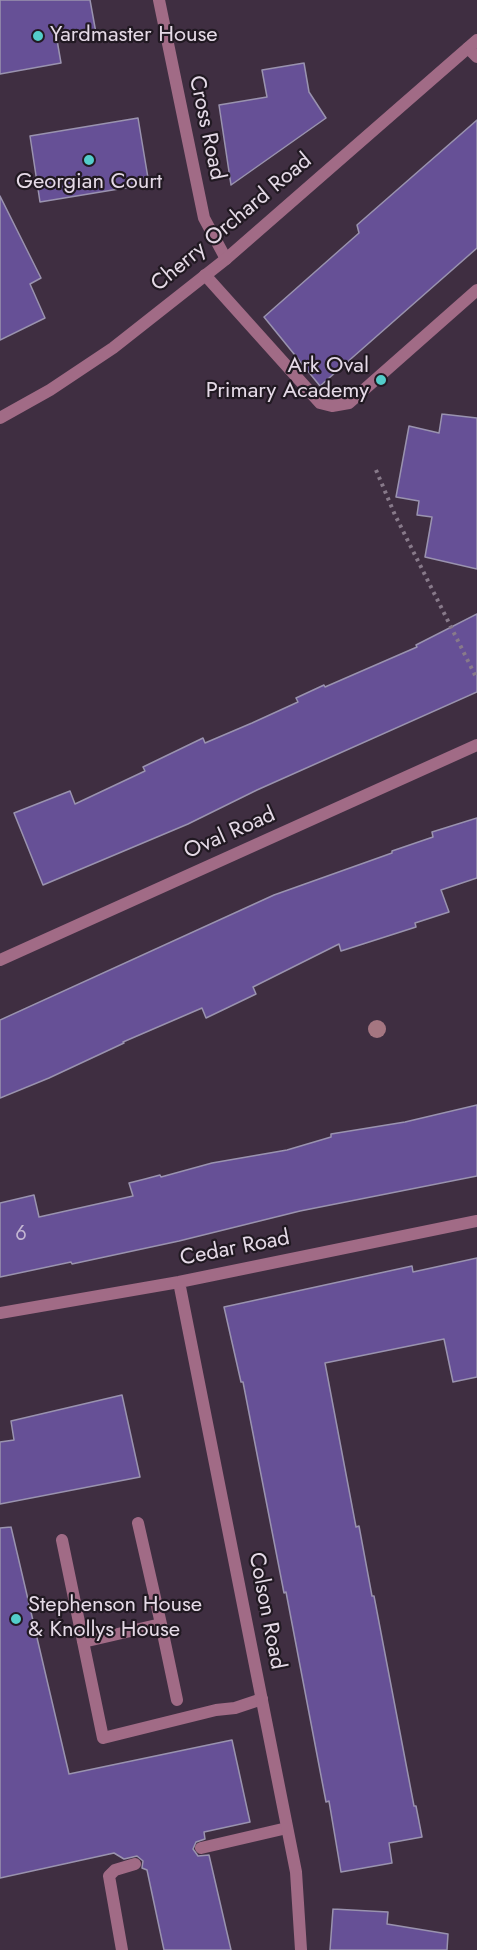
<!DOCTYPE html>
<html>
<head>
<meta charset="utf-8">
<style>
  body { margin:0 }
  canvas { display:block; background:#3f2e41 }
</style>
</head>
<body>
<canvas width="477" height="1950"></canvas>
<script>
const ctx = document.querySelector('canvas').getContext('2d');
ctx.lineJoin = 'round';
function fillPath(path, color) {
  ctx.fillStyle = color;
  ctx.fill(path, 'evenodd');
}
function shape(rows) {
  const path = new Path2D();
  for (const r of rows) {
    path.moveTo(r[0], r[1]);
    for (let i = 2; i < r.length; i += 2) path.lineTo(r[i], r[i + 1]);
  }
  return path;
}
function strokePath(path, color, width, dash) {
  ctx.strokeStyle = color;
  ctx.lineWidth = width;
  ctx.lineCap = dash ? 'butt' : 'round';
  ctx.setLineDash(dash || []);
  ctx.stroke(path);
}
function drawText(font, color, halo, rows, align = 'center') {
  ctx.font = font + ' Jost,sans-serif';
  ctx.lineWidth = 4.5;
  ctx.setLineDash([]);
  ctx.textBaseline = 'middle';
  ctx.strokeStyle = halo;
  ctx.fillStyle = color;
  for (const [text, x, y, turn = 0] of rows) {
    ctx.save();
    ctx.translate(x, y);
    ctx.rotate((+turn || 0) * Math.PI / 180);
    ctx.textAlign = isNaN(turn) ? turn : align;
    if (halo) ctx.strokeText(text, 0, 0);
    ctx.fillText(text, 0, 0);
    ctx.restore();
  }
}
const building = shape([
  [0,0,90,0,96,33,57,40,61,63,0,74,0,0],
  [304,63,309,92,326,118,231,185,219,105,267,97,262,70,304,63],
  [138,118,149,184,40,202,30,136,138,118],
  [477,120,477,248,320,386,264,317,359,233,357,225,477,120],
  [0,196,41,278,30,284,45,318,0,340,0,196],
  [442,414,477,418,477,569,425,557,432,517,417,515,419,501,396,497,409,426,439,433,442,414],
  [477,614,477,692,257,790,188,824,43,885,14,813,70,791,75,804,145,771,143,767,203,738,205,743,252,723,298,702,296,698,324,685,325,687,417,647,416,645,477,614],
  [477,818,477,878,441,890,449,912,415,923,416,927,341,951,339,944,253,987,256,994,206,1018,202,1008,123,1042,124,1043,49,1078,0,1098,0,1020,274,895,392,853,392,851,433,837,432,832,477,818],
  [477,1105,477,1176,300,1211,179,1241,72,1264,71,1262,0,1277,0,1203,34,1195,39,1217,133,1196,129,1183,145,1179,160,1175,161,1177,212,1163,287,1150,331,1137,331,1134,405,1122,477,1105],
  [477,1258,477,1377,453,1382,444,1339,325,1363,356,1527,359,1526,372,1596,374,1596,414,1806,416,1806,422,1837,389,1843,392,1863,341,1872,329,1801,326,1802,286,1592,284,1593,243,1382,241,1382,224,1307,412,1266,413,1272,477,1258],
  [122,1395,140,1477,0,1504,0,1442,14,1440,11,1421,122,1395],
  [11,1527,69,1774,232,1740,250,1822,204,1832,205,1839,196,1842,193,1849,198,1856,209,1855,231,1950,164,1950,147,1870,142,1868,143,1861,137,1856,124,1859,114,1853,0,1878,0,1528,11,1527],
  [333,1909,388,1912,387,1924,448,1934,447,1950,330,1950,333,1909]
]);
fillPath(building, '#665096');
strokePath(building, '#9a93af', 1.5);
strokePath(shape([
  [376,470,395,515,477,679]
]), '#887a8a', 4, [3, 4.5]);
strokePath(shape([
  [468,48,477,57],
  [205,275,320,403,332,406,349,403,477,290],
  [138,1523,161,1624],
  [62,1540,103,1738,216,1710,235,1708,262,1699],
  [83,1642,161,1624,177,1700],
  [201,1848,287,1828],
  [122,1950,109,1876,115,1870,135,1864]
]), '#a16b86', 12);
strokePath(shape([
  [159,0,204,218,226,259],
  [0,960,477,745],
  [179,1282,296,1872,301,1950],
  [0,1313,179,1282,477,1221]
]), '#a16b86', 12);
strokePath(shape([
  [0,418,50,390,113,348,226,259,477,40]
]), '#a16b86', 12);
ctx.fillStyle = '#a57681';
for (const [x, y] of [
  [377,1029]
]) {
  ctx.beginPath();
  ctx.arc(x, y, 9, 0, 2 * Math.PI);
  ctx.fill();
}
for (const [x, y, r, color] of [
  [38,36,6,"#53cdca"],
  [89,160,6,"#53cdca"],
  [381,380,6,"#53cdca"],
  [16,1619,6,"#53cdca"]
]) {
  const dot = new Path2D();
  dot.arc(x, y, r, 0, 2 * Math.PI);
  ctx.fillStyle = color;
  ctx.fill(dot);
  strokePath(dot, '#211922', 2);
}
drawText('20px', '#c5b8d3', null, [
  ["6",21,1235]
]);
drawText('22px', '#e5dae7', '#211922', [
  ["Yardmaster House",50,36],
  ["Georgian Court",89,183,"center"],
  ["Ark Oval",369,367,"right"],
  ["Primary Academy",369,392,"right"],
  ["Stephenson House",28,1606],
  ["& Knollys House",28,1631]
], 'left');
drawText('22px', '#e5dae7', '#211922', [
  ["Cross Road",206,128,78],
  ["Cherry Orchard Road",232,223,-40],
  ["Oval Road",230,834,-24],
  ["Cedar Road",235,1249,-11],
  ["Colson Road",266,1611,79]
]);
</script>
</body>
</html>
